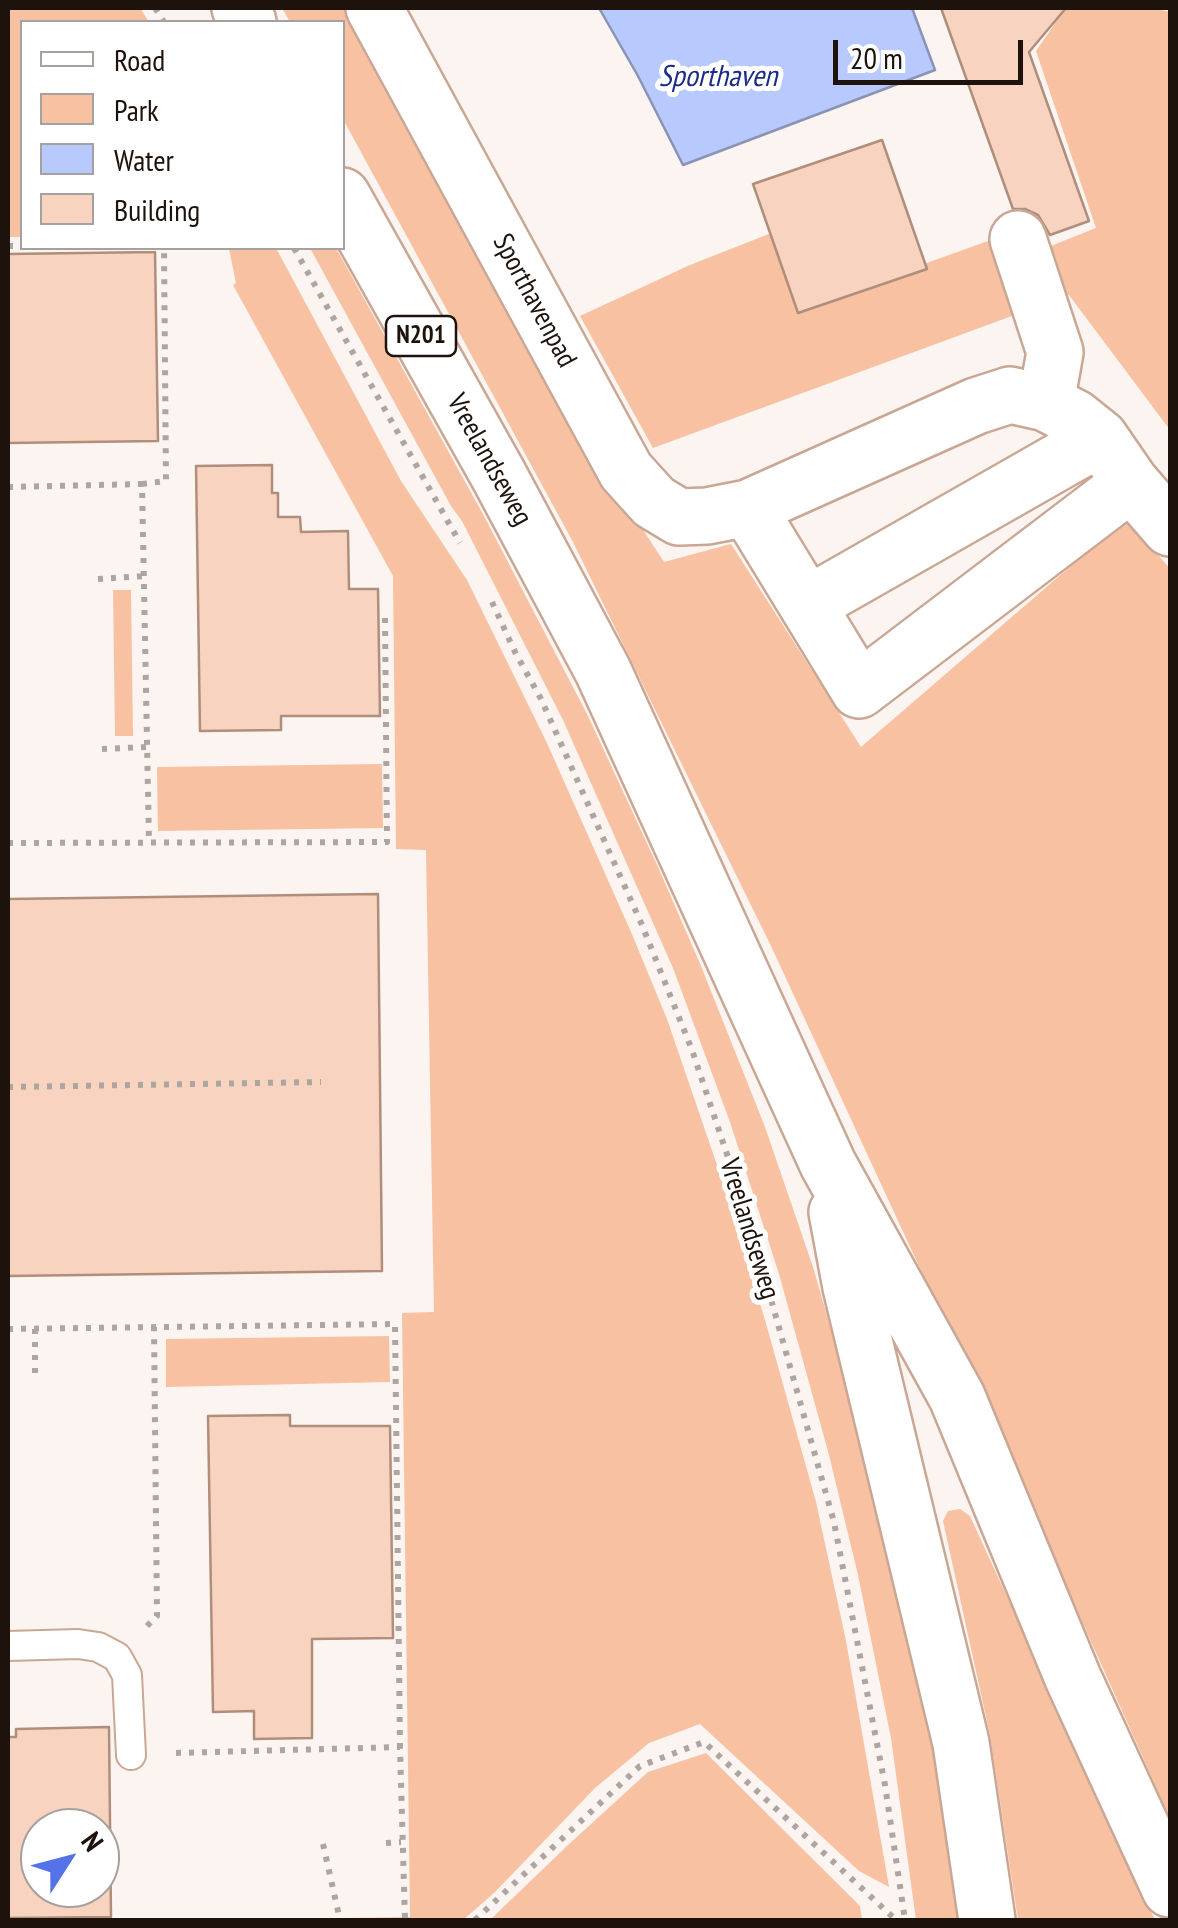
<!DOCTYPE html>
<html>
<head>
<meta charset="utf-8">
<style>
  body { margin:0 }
  #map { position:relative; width:1178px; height:1928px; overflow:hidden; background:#fbf4f0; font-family:"PT Sans Narrow",sans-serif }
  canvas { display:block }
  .frame { position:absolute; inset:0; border:10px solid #1e130c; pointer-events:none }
  .legend { position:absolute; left:20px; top:20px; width:325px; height:230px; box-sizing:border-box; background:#fff; border:2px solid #a5a19e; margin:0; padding:12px 18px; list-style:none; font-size:30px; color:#1e130c }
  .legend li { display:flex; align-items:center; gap:20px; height:50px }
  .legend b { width:50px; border:2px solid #a5a19e }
  .north { position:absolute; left:20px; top:1808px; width:100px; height:100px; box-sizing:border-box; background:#fff; border:2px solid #a5a19e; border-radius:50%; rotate:54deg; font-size:28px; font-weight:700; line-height:40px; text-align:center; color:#1e130c }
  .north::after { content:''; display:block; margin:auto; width:35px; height:45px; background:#5573e8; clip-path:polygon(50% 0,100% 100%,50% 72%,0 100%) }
  .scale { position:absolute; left:833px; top:40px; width:190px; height:45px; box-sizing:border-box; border:5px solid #1e130c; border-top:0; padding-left:12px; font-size:30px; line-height:35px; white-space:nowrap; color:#1e130c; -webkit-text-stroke:8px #fff; paint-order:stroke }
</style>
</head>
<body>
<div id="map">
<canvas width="1178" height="1928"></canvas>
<div class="frame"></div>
<ul class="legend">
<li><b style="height:12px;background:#fff"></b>Road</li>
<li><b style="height:28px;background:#f7c1a2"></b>Park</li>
<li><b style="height:28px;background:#b8cafd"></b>Water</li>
<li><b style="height:28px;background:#f8d4c0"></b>Building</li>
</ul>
<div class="north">N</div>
<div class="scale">20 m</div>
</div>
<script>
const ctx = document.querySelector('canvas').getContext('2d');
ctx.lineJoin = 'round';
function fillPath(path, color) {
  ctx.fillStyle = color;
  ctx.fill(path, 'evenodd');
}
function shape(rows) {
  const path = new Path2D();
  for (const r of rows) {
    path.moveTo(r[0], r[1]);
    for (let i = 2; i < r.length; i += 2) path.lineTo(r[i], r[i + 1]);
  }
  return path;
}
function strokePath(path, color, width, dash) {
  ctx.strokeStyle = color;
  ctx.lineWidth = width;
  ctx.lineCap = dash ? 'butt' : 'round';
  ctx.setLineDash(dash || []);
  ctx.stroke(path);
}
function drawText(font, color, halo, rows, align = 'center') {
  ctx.font = font + ' "PT Sans Narrow",sans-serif';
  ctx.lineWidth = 10;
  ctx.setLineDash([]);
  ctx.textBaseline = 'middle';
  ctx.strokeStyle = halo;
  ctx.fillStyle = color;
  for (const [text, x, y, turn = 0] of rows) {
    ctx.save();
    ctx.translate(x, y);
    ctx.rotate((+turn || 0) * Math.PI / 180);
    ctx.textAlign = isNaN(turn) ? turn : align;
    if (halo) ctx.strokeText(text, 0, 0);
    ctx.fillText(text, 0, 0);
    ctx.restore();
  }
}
fillPath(shape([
  [8,8,140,8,149,22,22,22,22,237,8,237],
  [282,8,356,8,602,467,664,562,731,544,861,747,1130,515,1155,551,1170,569,1170,1818,1046,1541,771,946,712,826,573,542,343,119,342,22,290,22],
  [1062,8,1152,8,1170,12,1170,430,1069,295,653,448,580,316,690,265,779,230,807,306,1027,227,1038,251,1096,228,1036,51,1054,25],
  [213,248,276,248,401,481,467,580,546,741,631,932,667,1019,718,1168,765,1320,816,1502,846,1641,889,1887,859,1871,700,1724,649,1743,595,1788,495,1892,463,1920,218,1920,410,1917,402,1313,434,1312,426,850,396,849,393,576,233,285,236,283,229,249,214,250],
  [310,248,336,248,484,516,588,716,658,867,701,966,765,1127,813,1267,850,1396,926,1710,962,1920,916,1920,891,1738,858,1575,829,1455,779,1274,730,1122,673,968,563,720,462,521,451,506],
  [113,590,131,590,133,736,115,736],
  [382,764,383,828,158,831,157,767],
  [389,1336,390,1382,166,1387,166,1339],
  [960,1509,970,1516,1155,1920,1018,1920,990,1735,943,1521,948,1511],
  [706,1753,860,1906,862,1920,490,1920,568,1845,648,1772]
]), '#f7c1a2');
const water = shape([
  [599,8,912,8,935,70,683,165,638,76,599,8]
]);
fillPath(water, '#b8cafd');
strokePath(water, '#8a93b5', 2.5);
const building = shape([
  [941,8,1066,8,1029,52,1089,221,1050,235,1038,215,1025,209,1013,209,941,8],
  [882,140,927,269,798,313,753,184,882,140],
  [155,252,158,441,8,443,8,254,155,252],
  [272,465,272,493,278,493,278,517,300,517,301,532,348,531,349,589,378,589,380,716,281,716,281,730,200,731,196,466,272,465],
  [378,894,382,1271,8,1276,8,899,378,894],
  [290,1415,290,1426,390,1426,393,1638,312,1639,312,1738,254,1739,254,1711,213,1712,208,1416,290,1415],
  [109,1727,111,1917,8,1918,8,1737,16,1737,16,1729,109,1727],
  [40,1828,100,1828,100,1888,40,1888,40,1828]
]);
fillPath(building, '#f8d4c0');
strokePath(building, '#af8e7c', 2.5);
const lane = shape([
  [8,1646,78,1644,98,1647,117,1657,127,1675,131,1755]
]);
const street = shape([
  [374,8,626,471,654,502,679,517,707,516,748,508],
  [1018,239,1055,352,1046,403],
  [1131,483,859,690,748,508,976,406,1010,395,1046,403,1075,418,1100,438,1131,483,1170,528],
  [807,605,1100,438]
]);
const primary = shape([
  [240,8,248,22],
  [342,196,499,476,603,671,828,1164,957,1397,1073,1678,1170,1889],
  [837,1212,851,1287,961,1743,987,1920]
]);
strokePath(lane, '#c9a794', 32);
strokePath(street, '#c9a794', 60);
strokePath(primary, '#c9a794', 60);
strokePath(shape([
  [155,8,164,22],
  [8,246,22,246],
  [294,248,460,543],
  [142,484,166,481,164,248],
  [8,487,142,484,149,843],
  [98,579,144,576],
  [492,602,515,652,541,699,642,925,692,1050,746,1211,834,1522,885,1785,905,1920],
  [102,749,147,747],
  [8,843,387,842,385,617],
  [8,1087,321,1082],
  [8,1329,395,1324,400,1747],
  [35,1329,35,1376],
  [147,1626,157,1616,154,1327],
  [176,1753,400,1747,405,1920],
  [386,1843,401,1842],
  [323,1844,340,1920],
  [475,1920,640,1766,704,1742,896,1920]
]), '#ada5a0', 6, [5, 8]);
strokePath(lane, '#fff', 28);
strokePath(street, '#fff', 55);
strokePath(primary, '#fff', 55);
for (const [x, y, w] of [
  [421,336,70]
]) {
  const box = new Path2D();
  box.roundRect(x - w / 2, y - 20, w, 40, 8);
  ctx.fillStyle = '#fff';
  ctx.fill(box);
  strokePath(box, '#1e130c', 2.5);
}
drawText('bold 25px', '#1e130c', null, [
  ["N201",421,336]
]);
drawText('28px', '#1e130c', '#fff', [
  ["Sporthavenpad",534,301,62],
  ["Vreelandseweg",489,460,61],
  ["Vreelandseweg",749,1229,73]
]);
drawText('italic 30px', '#1d2c87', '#fff', [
  ["Sporthaven",718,77]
]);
</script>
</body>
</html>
